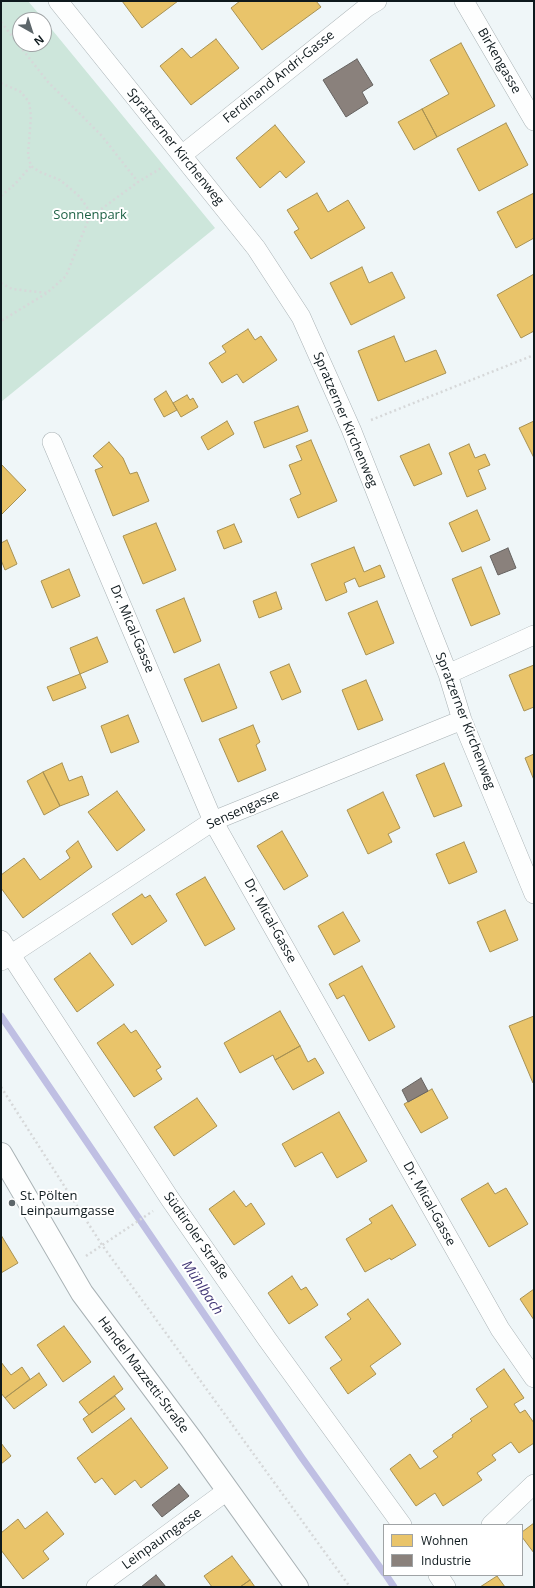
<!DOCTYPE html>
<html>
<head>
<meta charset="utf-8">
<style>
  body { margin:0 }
  #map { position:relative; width:535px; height:1588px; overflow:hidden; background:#eff6f8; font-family:"Open Sans",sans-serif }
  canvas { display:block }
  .frame { position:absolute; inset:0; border:2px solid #0e191d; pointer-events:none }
  .legend { position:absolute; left:383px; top:1524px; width:140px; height:52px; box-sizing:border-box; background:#fff; border:1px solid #9fa3a5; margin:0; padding:5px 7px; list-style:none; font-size:12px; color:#0e191d }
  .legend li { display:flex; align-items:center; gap:8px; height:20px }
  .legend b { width:20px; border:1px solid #9fa3a5 }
  .north { position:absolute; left:12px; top:12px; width:40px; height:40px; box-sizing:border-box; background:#fff; border:1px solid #9fa3a5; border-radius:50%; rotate:141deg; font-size:11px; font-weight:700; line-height:16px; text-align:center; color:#0e191d }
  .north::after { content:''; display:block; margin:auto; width:14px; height:18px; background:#5d666a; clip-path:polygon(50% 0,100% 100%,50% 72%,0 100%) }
</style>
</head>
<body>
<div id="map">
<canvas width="535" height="1588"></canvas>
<div class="frame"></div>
<ul class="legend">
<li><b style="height:11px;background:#e9c46a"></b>Wohnen</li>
<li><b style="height:11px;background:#8a817c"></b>Industrie</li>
</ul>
<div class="north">N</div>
</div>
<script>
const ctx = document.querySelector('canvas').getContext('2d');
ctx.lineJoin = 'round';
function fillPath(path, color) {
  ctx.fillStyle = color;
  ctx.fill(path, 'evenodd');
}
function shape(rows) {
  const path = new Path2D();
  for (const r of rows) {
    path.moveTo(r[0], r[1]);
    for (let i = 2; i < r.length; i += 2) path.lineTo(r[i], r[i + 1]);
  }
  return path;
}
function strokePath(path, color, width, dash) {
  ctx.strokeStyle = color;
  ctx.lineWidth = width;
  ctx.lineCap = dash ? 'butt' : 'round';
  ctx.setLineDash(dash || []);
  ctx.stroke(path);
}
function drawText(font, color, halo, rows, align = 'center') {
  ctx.font = font + ' "Open Sans",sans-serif';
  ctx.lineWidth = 4;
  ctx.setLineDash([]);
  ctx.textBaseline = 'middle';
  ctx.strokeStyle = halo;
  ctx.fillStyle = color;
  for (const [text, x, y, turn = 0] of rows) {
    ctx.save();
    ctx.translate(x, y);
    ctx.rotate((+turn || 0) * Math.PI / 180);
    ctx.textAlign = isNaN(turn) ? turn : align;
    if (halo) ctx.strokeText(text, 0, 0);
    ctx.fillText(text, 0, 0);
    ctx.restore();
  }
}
fillPath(shape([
  [1,1,28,1,44,20,20,20,20,44,44,44,44,20,215,228,1,402]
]), '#cde6db');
const homes = shape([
  [122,1,178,1,142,28,122,1],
  [240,1,316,1,321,7,262,50,231,8,240,1],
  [216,39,239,68,191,105,160,66,182,48,191,58,216,39],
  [461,43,495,106,437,137,422,109,449,94,430,60,461,43],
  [422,109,437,137,414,150,398,122,422,109],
  [506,123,528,165,479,191,457,149,506,123],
  [275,125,305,162,286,178,280,171,260,188,236,158,275,125],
  [317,193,328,212,348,200,365,228,311,259,294,232,299,229,287,210,317,193],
  [534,193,534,238,516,248,497,212,534,193],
  [362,267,369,283,392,272,405,298,351,325,330,283,362,267],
  [534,274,534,331,521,338,497,295,534,274],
  [248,329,255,340,261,336,277,360,243,383,237,374,222,383,209,363,226,352,222,346,248,329],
  [394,336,405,362,436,350,446,373,378,401,358,351,394,336],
  [166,391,177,410,164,417,154,399,166,391],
  [187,395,190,400,193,398,198,407,181,417,173,403,187,395],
  [298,406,308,431,264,448,254,422,298,406],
  [227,421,234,434,208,450,201,437,227,421],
  [534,421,534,458,519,428,534,421],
  [311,440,337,501,298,518,290,499,301,494,289,465,302,460,296,446,311,440],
  [109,442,123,458,130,474,137,472,149,501,113,516,95,470,103,467,93,456,109,442],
  [429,444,442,474,414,486,400,456,429,444],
  [469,444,475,458,485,454,490,465,478,470,486,489,467,497,449,453,469,444],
  [1,464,26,490,1,515,1,464],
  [477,510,490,540,462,552,449,523,477,510],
  [156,523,176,570,143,584,123,536,156,523],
  [234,524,242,542,224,549,217,531,234,524],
  [7,540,17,564,5,570,1,560,1,543,7,540],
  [354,547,364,572,380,565,385,577,359,587,355,578,344,583,347,592,326,601,311,564,354,547],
  [481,567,500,614,471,626,452,579,481,567],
  [69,569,80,596,52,608,41,581,69,569],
  [276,592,282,609,259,618,253,601,276,592],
  [184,598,201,641,174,653,156,610,184,598],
  [377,601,394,643,366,655,348,613,377,601],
  [97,637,108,662,80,674,70,648,97,637],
  [219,664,237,708,202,722,184,679,219,664],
  [289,664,301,692,282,700,270,672,289,664],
  [534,665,534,707,524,711,509,675,534,665],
  [80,674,86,688,53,701,47,687,80,674],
  [366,680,383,720,358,730,342,690,366,680],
  [128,715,139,742,111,753,101,726,128,715],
  [253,725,260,742,256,745,266,770,238,782,219,739,253,725],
  [534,754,534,780,525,758,534,754],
  [62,763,69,781,82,776,89,795,60,806,43,772,62,763],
  [444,763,462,806,434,817,416,775,444,763],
  [43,772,60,806,44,815,27,781,43,772],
  [117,791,145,830,117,851,88,812,117,791],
  [383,792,400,828,388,834,392,842,368,854,347,810,383,792],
  [282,831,308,876,284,890,257,846,282,831],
  [78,841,92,867,23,918,1,888,1,875,24,858,40,880,70,858,66,851,78,841],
  [464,842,477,872,449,884,436,854,464,842],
  [205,877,235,929,205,946,176,894,205,877],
  [142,894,145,898,150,895,167,921,132,945,112,914,142,894],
  [505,910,518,940,490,952,477,922,505,910],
  [343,912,360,941,334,955,318,926,343,912],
  [90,953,114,985,77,1012,54,979,90,953],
  [362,966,395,1027,369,1041,344,995,337,999,329,984,362,966],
  [280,1011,300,1046,275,1060,273,1055,240,1073,224,1043,280,1011],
  [534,1016,534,1082,533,1083,509,1026,534,1016],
  [124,1024,131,1033,136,1030,161,1067,156,1070,162,1079,134,1097,97,1043,124,1024],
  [300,1046,308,1062,315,1058,324,1073,293,1090,275,1060,300,1046],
  [432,1089,448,1118,421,1133,404,1104,432,1089],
  [197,1098,217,1126,174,1156,154,1127,197,1098],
  [339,1112,367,1161,337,1178,322,1152,295,1167,282,1144,339,1112],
  [488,1183,495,1194,506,1188,528,1224,489,1247,461,1199,488,1183],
  [234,1191,246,1207,251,1203,265,1224,234,1245,209,1209,234,1191],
  [392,1205,416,1245,391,1260,390,1258,365,1272,346,1239,372,1223,369,1219,392,1205],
  [1,1235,18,1263,1,1273,1,1235],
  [292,1276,301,1290,306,1287,318,1305,289,1324,268,1293,292,1276],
  [534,1289,534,1320,520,1299,534,1289],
  [368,1299,401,1344,370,1366,376,1374,348,1394,330,1368,342,1360,325,1337,351,1319,347,1314,368,1299],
  [64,1326,91,1362,63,1382,37,1345,64,1326],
  [1,1362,11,1375,22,1367,30,1379,5,1398,1,1393,1,1362],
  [504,1369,524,1398,514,1404,520,1413,525,1410,534,1423,534,1443,519,1453,511,1442,492,1455,496,1460,477,1473,482,1480,443,1506,435,1493,416,1506,390,1469,410,1454,420,1469,438,1457,433,1451,453,1437,452,1435,472,1421,470,1419,488,1407,476,1389,504,1369],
  [39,1373,47,1385,14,1409,5,1398,39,1373],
  [114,1376,123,1389,89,1415,79,1402,114,1376],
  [115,1396,125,1409,92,1433,83,1419,115,1396],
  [131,1418,168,1468,141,1488,135,1480,115,1495,102,1478,95,1483,77,1458,131,1418],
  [1,1443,11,1456,1,1464,1,1443],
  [47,1512,64,1534,43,1551,49,1559,23,1579,1,1550,1,1533,18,1519,25,1529,47,1512],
  [534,1523,534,1553,522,1537,522,1532,534,1523],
  [232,1556,250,1580,240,1587,212,1587,204,1576,232,1556],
  [497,1576,505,1587,480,1587,497,1576],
  [250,1580,255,1587,240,1587,250,1580]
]);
fillPath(homes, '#e9c46a');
strokePath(homes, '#a79153', 1);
const industry = shape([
  [357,59,373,85,362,92,368,103,346,117,323,80,357,59],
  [508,548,516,568,498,575,490,556,508,548],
  [421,1078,428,1091,408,1102,402,1090,421,1078],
  [179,1484,189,1496,162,1517,152,1505,179,1484],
  [156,1575,166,1587,141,1587,156,1575]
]);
fillPath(industry, '#8a817c');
strokePath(industry, '#656260', 1);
strokePath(shape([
  [1,1016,302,1458,384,1573],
  [386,1575,394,1587]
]), '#bfbfe3', 7);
const street = shape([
  [58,1,256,248,301,317,351,429,448,674,462,720,534,894],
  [464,1,534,121],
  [182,155,367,7,377,1],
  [52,442,213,821,500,1329,534,1378],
  [448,674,534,635],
  [1,940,170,1199,267,1339,402,1525],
  [1,961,213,821,462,720],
  [491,1525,534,1484],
  [438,1575,446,1587],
  [96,1587,228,1490]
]);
const secondary = shape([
  [1,1154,82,1293,191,1439,297,1587]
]);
strokePath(street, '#a9b2b5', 20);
strokePath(secondary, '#a9b2b5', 24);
strokePath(shape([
  [1,22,48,82,102,136,138,182],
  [1,83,21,92,29,102,31,116,28,155,31,166,40,172,60,180,78,195,87,207,89,218,66,276,47,293,1,321],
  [1,196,15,184,31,166],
  [89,218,138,182,163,167],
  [1,283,12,289,47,293],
  [371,420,534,355],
  [1,1087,102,1245,350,1587],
  [86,1256,153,1211]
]), '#d6d8d9', 2.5, [2, 3]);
strokePath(street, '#fdfefe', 19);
strokePath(secondary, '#fdfefe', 22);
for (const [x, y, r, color] of [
  [12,1203,4,"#5d666a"]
]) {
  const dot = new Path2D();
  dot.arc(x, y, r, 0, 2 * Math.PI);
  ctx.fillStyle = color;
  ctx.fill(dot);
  strokePath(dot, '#fff', 1.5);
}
drawText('13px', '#0e191d', '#fff', [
  ["Birkengasse",499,61,60],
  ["Ferdinand Andri-Gasse",279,77,-39],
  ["Spratzerner Kirchenweg",175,147,51],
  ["Spratzerner Kirchenweg",345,420,67],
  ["Dr. Mical-Gasse",132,629,67],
  ["Spratzerner Kirchenweg",465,721,69],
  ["Sensengasse",243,810,-24],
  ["Dr. Mical-Gasse",270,921,61],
  ["Dr. Mical-Gasse",429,1204,61],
  ["Südtiroler Straße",196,1236,55],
  ["Handel Mazzetti-Straße",143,1375,53],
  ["Leinpaumgasse",162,1539,-36]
]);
drawText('13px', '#1f6246', '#fff', [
  ["Sonnenpark",90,215]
]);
drawText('13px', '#0e191d', '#fff', [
  ["St. Pölten",20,1196],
  ["Leinpaumgasse",20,1211]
], 'left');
drawText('italic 14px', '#433977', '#fff', [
  ["Mühlbach",202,1288,56]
]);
</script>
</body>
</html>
